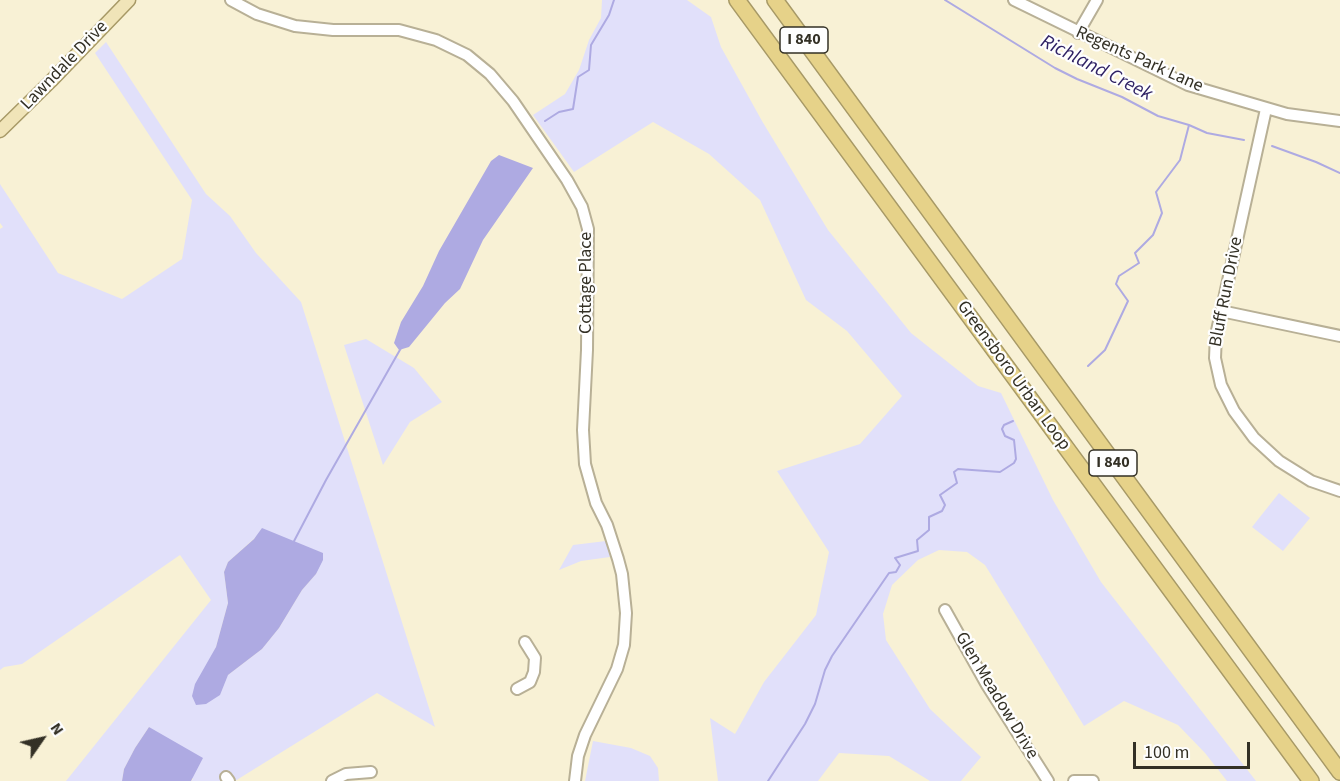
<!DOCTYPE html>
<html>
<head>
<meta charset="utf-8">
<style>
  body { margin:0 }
  #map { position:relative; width:1340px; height:781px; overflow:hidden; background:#f8f1d5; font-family:"Source Sans 3",sans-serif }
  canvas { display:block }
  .north { position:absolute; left:12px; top:709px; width:60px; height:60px; -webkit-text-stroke:4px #fefefe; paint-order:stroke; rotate:56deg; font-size:16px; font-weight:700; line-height:24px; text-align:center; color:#333025 }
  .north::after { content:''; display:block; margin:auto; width:21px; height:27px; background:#333025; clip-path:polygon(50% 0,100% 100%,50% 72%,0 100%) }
  .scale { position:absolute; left:1133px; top:742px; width:117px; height:27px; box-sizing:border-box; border:3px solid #333025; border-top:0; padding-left:8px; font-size:18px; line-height:21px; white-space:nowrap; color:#333025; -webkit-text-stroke:4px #fefefe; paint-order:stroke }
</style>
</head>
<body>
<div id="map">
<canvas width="1340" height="781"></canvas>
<div class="north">N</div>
<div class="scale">100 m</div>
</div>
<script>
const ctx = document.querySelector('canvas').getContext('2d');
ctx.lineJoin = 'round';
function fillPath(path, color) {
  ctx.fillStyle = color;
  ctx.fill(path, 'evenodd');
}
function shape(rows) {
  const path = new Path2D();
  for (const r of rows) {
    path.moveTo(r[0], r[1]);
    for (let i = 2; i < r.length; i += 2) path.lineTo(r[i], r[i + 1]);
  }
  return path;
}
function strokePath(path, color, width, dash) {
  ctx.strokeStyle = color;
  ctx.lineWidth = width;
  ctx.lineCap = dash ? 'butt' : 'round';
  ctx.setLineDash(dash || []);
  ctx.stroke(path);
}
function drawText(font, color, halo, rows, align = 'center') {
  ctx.font = font + ' "Source Sans 3",sans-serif';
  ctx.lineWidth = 4.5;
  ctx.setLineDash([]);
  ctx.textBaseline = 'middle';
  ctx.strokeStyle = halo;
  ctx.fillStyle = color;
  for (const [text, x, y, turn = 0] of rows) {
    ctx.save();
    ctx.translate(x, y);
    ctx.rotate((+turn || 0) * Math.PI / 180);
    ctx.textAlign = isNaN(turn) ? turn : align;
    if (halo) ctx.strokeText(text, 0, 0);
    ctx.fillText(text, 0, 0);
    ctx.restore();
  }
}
fillPath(shape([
  [602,0,687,0,711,17,721,47,762,121,828,230,911,333,978,386,1001,393,1053,500,1101,582,1256,781,1227,781,1205,753,1178,725,1124,701,1084,726,985,565,967,552,939,550,918,560,892,585,883,614,886,640,930,709,981,757,961,781,930,781,889,756,839,753,818,781,718,781,710,718,735,734,764,682,816,615,829,552,777,471,860,444,902,396,847,331,806,300,760,200,709,154,653,122,574,172,533,115,565,94,579,70,589,40,601,18],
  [106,42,206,194,230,216,256,253,301,302,435,727,377,693,235,781,191,781,193,779,149,727,135,748,124,769,122,781,66,781,211,600,180,555,22,664,4,667,0,670,0,229,3,227,0,223,0,184,58,273,122,299,182,259,192,200,95,53],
  [258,535,293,542,322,553,316,574,302,590,279,628,262,649,228,675,210,660,216,647,228,603,224,572,228,562],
  [366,339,414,368,442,402,410,422,383,465,344,345],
  [1279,493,1310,518,1283,551,1252,527],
  [606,541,610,557,581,561,559,570,573,545],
  [593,741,631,748,650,756,658,768,659,781,585,781]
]), '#e1e0fa');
fillPath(shape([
  [499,155,533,168,483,240,460,289,445,303,409,347,399,350,394,343,401,322,423,286,439,251,491,161],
  [262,528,323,553,323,560,316,574,302,590,279,628,262,649,228,675,220,695,206,704,196,705,192,696,195,684,216,647,228,603,224,572,228,562,254,539],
  [149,727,203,758,191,781,122,781,124,769,135,748]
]), '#aeaae2');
strokePath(shape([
  [945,0,1055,68,1077,79,1122,97,1158,116,1189,125,1207,133,1244,140],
  [545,121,559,112,573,109,578,77,589,70,591,45,609,15,614,0],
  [1272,146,1316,162,1340,173],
  [1088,366,1105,350,1128,301,1116,284,1119,276,1139,263,1135,253,1153,235,1162,213,1156,192,1180,160,1189,125],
  [292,545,326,480,401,348],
  [768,781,805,724,815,704,825,670,832,656,889,573,896,572,900,565,895,558,918,551,917,540,929,530,929,517,942,511,945,505,940,495,957,483,954,472,958,469,1000,472,1014,463,1016,459,1014,440,1005,436,1002,429,1004,425,1013,421]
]), '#aeaae2', 2);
const minor = shape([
  [231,0,257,14,295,26,333,30,399,30,436,40,467,55,490,74,513,101,567,180,582,207,588,229,587,350,583,430,585,464,596,503,607,525,618,559,622,574,626,613,624,645,617,669,585,735,578,756,575,781],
  [1014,0,1188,85,1287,114,1340,121],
  [1078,33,1097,0],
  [1266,109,1216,335,1215,358,1221,385,1234,411,1254,438,1279,461,1311,481,1340,491],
  [1221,311,1340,336],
  [945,610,987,685,1048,781],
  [517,689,530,682,534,672,535,658,525,642],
  [226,777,229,781],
  [332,781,346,774,371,772],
  [1074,781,1093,781]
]);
const major = shape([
  [0,131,51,81,129,0]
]);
const highway = shape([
  [737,0,1311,781],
  [775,0,1340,772]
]);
strokePath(minor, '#b8b096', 14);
strokePath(major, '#a79966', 15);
strokePath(highway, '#a79966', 18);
strokePath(minor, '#fff', 10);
strokePath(major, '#f0e4b8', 12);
strokePath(highway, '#e6d289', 15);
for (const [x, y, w] of [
  [804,40,48],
  [1113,463,48]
]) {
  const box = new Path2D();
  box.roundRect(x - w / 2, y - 13, w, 26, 4.5);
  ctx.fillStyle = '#fefefe';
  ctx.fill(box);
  strokePath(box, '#333025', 1.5);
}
drawText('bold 16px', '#333025', null, [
  ["I 840",804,40],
  ["I 840",1113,463]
]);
drawText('18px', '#333025', '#fefefe', [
  ["Regents Park Lane",1139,60,24],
  ["Lawndale Drive",65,66,-46],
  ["Cottage Place",587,283,-90],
  ["Bluff Run Drive",1227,292,-79],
  ["Greensboro Urban Loop",1013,376,54],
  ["Glen Meadow Drive",996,696,59]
]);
drawText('italic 20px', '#302365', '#fefefe', [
  ["Richland Creek",1096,69,27]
]);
</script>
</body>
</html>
